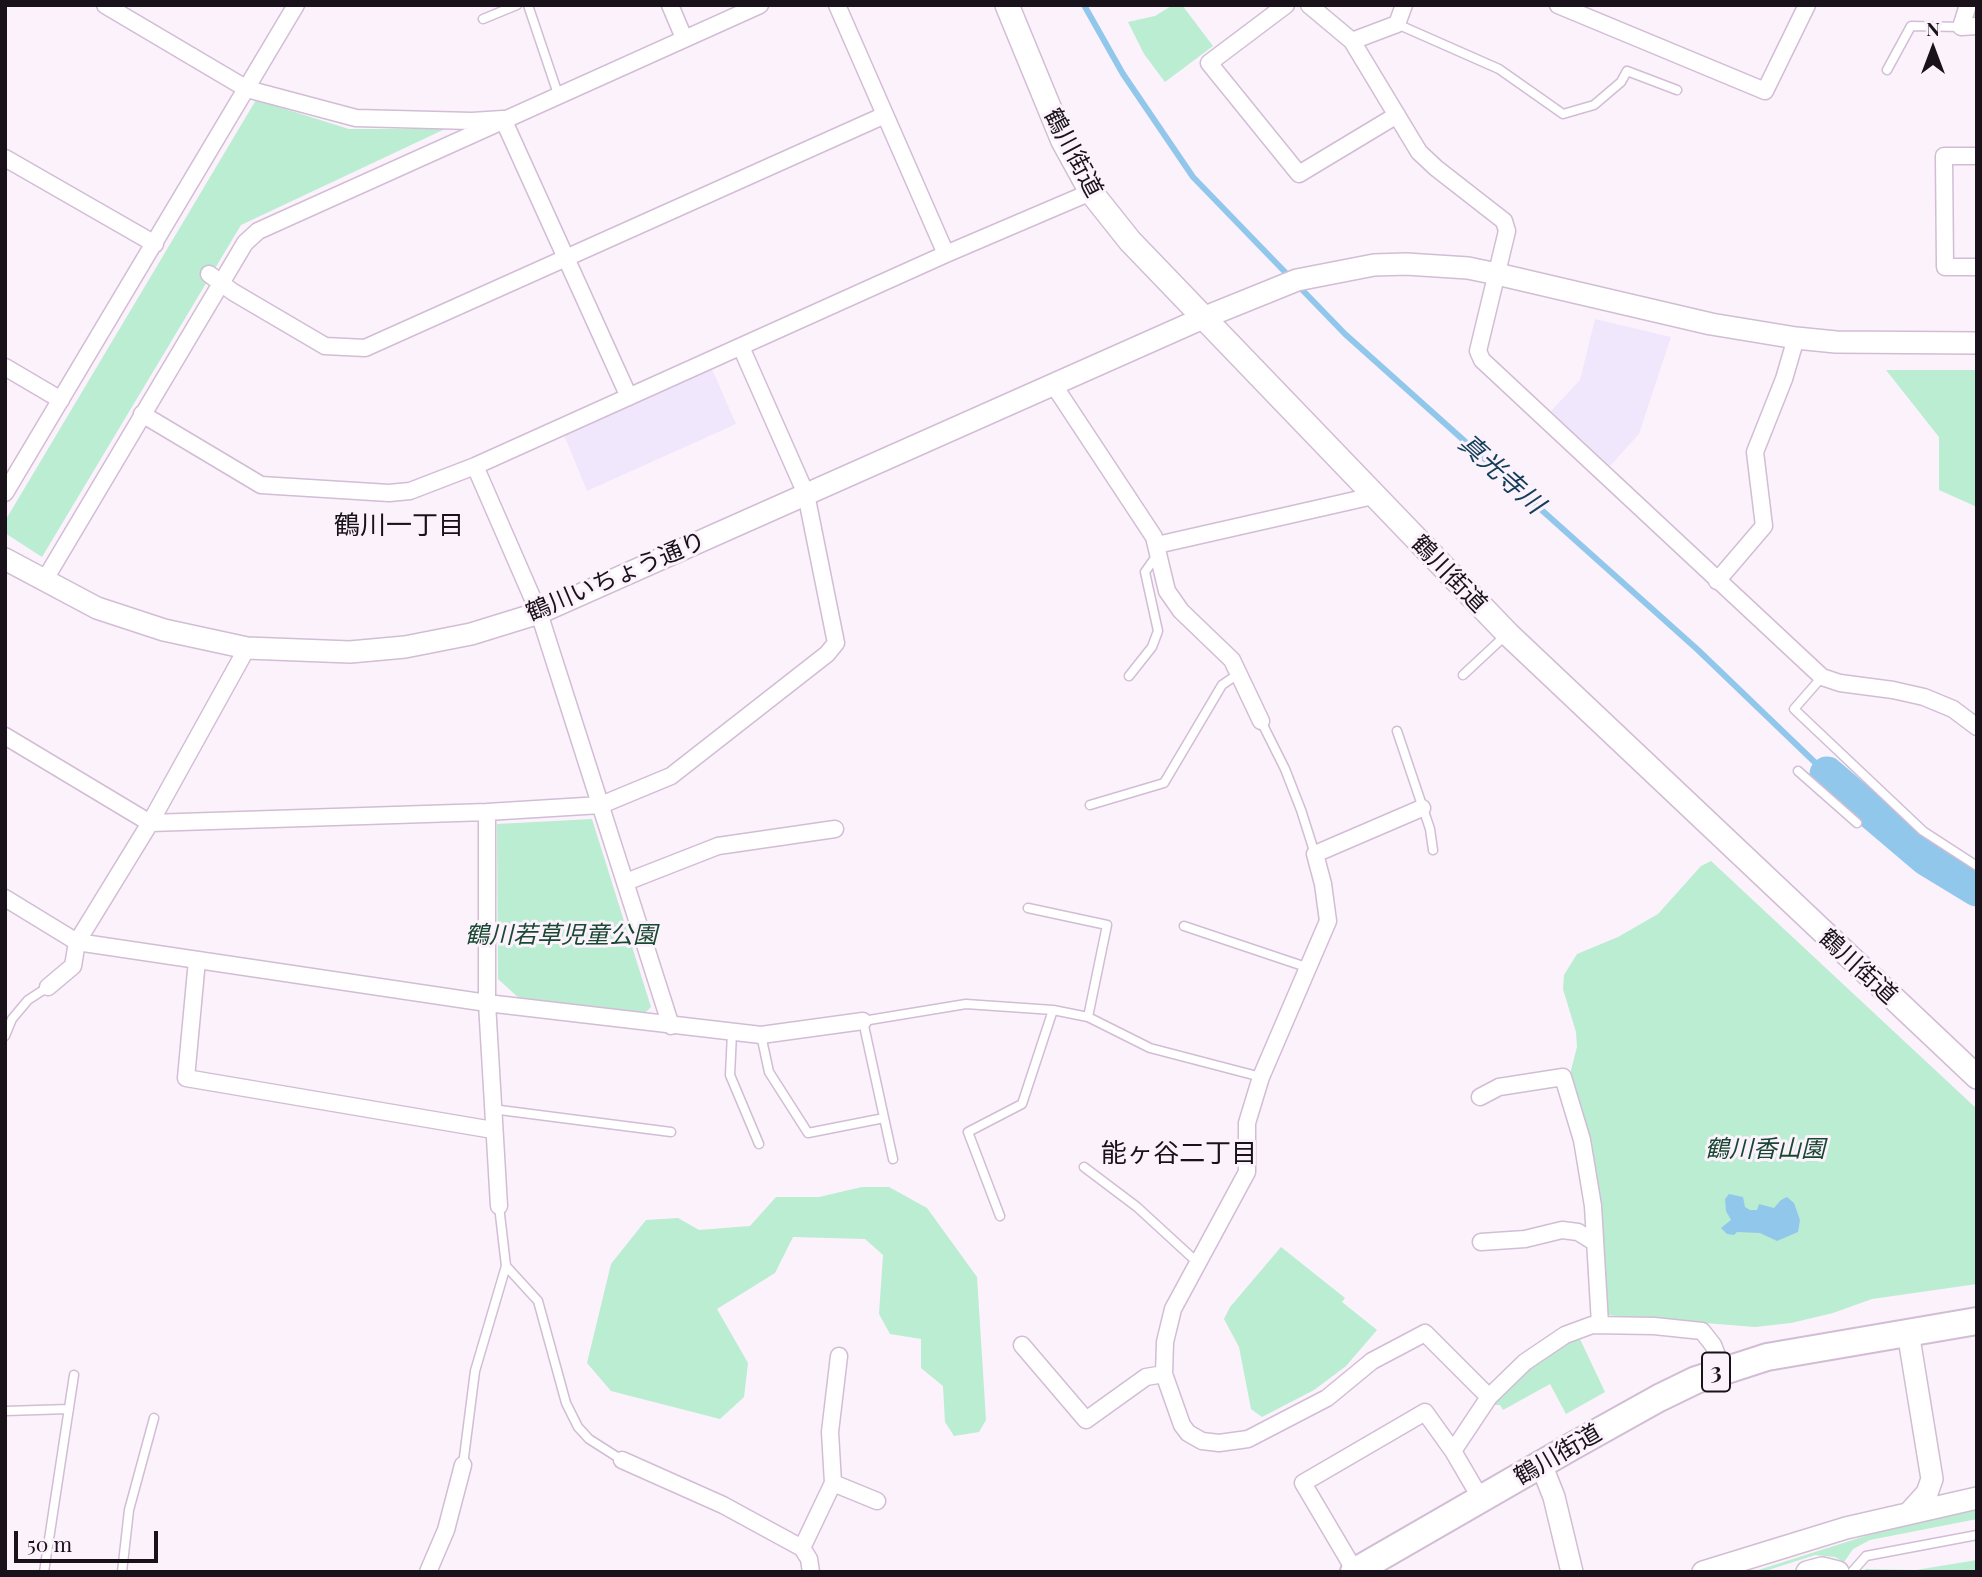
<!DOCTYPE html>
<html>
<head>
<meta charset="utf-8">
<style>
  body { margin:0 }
  #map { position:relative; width:1982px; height:1577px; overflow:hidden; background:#fbf2fc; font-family:"Playfair Display",serif }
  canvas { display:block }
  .frame { position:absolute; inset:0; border:7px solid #19121b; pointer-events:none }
  .north { position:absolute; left:1898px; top:14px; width:70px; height:70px; -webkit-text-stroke:5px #fbf2fc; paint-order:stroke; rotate:0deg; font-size:19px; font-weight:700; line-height:28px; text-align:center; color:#19121b }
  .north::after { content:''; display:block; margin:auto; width:24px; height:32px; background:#19121b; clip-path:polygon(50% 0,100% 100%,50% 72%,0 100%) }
  .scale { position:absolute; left:14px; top:1531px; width:144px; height:32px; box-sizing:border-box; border:4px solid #19121b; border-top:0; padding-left:9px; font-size:21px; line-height:24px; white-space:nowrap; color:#19121b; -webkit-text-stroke:5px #fbf2fc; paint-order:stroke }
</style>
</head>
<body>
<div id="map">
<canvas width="1982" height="1577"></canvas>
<div class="frame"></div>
<div class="north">N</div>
<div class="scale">50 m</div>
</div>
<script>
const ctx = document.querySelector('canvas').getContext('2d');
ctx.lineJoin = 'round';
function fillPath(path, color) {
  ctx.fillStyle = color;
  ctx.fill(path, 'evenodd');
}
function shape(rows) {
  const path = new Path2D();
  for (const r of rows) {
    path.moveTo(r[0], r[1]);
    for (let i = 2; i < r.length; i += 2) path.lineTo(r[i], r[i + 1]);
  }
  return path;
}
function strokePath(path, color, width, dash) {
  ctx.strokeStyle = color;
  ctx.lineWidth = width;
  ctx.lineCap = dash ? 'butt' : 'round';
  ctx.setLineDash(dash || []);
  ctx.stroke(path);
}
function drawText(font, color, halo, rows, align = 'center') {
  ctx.font = font + ' "Playfair Display","Noto Sans JP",serif';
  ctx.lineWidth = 6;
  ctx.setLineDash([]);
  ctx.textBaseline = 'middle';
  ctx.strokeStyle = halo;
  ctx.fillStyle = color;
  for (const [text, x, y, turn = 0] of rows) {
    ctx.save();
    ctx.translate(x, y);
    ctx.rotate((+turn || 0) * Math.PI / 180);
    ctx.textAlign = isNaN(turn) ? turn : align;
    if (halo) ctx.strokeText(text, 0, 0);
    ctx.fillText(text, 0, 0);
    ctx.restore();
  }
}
fillPath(shape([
  [1595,319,1671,337,1639,434,1610,466,1551,411,1580,380],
  [712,369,736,424,587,491,564,435]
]), '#f0e7fc');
fillPath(shape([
  [1173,5,1182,5,1213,46,1165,82,1144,54,1128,22,1155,16],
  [256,100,349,129,445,129,241,225,42,557,5,533,5,521],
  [1886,370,1977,370,1977,507,1939,490,1939,437],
  [592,819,651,1007,643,1015,520,999,498,979,497,824],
  [1711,861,1977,1109,1977,1284,1872,1299,1833,1313,1791,1323,1755,1327,1605,1315,1585,1136,1570,1074,1577,1047,1576,1032,1563,989,1564,975,1577,954,1618,937,1658,914,1701,866],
  [862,1187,889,1187,927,1208,977,1277,986,1420,979,1432,954,1436,945,1422,943,1386,921,1368,921,1339,890,1334,879,1314,883,1255,865,1239,793,1237,775,1273,717,1309,748,1363,744,1397,720,1419,611,1391,587,1363,611,1264,646,1220,678,1218,699,1230,750,1226,776,1197,819,1197],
  [1281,1247,1345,1298,1342,1302,1377,1330,1346,1366,1314,1390,1262,1417,1251,1409,1239,1347,1224,1319,1230,1307],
  [1579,1337,1605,1392,1566,1414,1550,1384,1503,1410,1500,1405,1493,1405,1529,1368,1568,1341],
  [1977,1510,1977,1519,1870,1540,1853,1549,1844,1562,1835,1557,1815,1555,1762,1572,1752,1572,1881,1531],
  [1977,1560,1977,1572,1862,1572,1866,1569,1916,1570]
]), '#baedd1');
fillPath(shape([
  [1729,1194,1743,1197,1745,1207,1750,1210,1757,1210,1759,1204,1774,1208,1781,1200,1787,1197,1794,1203,1800,1220,1798,1232,1777,1241,1760,1233,1737,1232,1734,1235,1727,1234,1721,1228,1731,1220,1726,1211,1725,1199]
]), '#92c7ec');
strokePath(shape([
  [1084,5,1123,74,1193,177,1345,334,1698,650,1827,774]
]), '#92c7ec', 6);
strokePath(shape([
  [1827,774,1926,858,1977,889]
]), '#92c7ec', 35);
const service = shape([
  [528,5,558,94],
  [483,19,517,5],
  [1397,24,1499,69,1563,114,1594,105,1621,82,1627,71,1677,90],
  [1887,70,1911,26,1961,27],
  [1463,675,1507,634],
  [1129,676,1152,647,1158,631,1145,572,1157,555],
  [1822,677,1794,709,1923,831,1977,866],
  [1261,721,1285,769,1301,810,1315,854],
  [1397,731,1430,829,1433,850],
  [1798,771,1857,823],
  [1090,805,1164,783,1222,685,1238,674],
  [1028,908,1107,925,1088,1017],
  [1184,926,1309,968],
  [732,1033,730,1075,759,1144],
  [761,1035,769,1072,808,1133,884,1118],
  [5,1036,12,1019,28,1000,48,987],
  [492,1109,671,1132],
  [893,1159,863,1021,966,1004,1053,1010,1088,1017,1150,1048,1261,1077],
  [1084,1167,1137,1207,1198,1263],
  [499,1206,506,1266,538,1301,566,1403,578,1427,589,1439,622,1460],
  [1000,1216,968,1132,1022,1104,1053,1010],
  [5,1411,69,1409],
  [463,1465,475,1371,506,1266],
  [44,1572,74,1375],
  [122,1572,129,1510,154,1418],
  [1852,1572,1866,1556,1977,1535]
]);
const minor = shape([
  [105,5,247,89,356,118,472,121,503,119,629,397],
  [670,5,684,38],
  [837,5,946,254],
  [1286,5,1209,63,1299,174,1397,115],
  [1309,5,1352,41,1419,152,1436,168,1504,221,1507,231,1478,351,1482,360,1822,677,1840,683,1893,690,1924,697,1953,709,1977,727],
  [1558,5,1765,91,1807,5],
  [1968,5,1961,27,1977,26],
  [1352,41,1397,24,1404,5],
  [1977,156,1944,156,1945,267,1977,267],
  [5,158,155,244],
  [209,274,233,292,325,346,365,348,885,115],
  [5,367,61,400],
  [1053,384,1154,537,1167,591,1181,611,1232,660,1261,721],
  [142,414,261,485,389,493,410,491,475,466,946,254,1091,192],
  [475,466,539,613,671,1026],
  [5,493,296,5],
  [1157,545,1373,496],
  [44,581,245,243,258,231,760,5],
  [1717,581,1764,526,1755,452,1784,379,1796,338],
  [5,736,150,823,487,812,601,805,671,776,827,654,836,643,806,494,741,347],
  [1422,808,1315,854,1323,884,1328,921,1261,1077,1247,1123,1247,1172,1173,1309,1165,1342,1164,1374,1182,1425,1188,1433,1202,1441,1219,1443,1248,1439,1327,1398,1372,1361,1425,1333,1489,1397],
  [487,812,487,1003,499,1206],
  [626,882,718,846,835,829],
  [5,898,77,942,487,1003,761,1035,863,1021],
  [197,960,186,1078,493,1130],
  [48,987,73,966,77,942,150,823,247,648],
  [1480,1097,1499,1087,1563,1077,1582,1140,1593,1206,1600,1324],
  [1481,1242,1525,1239,1562,1230,1578,1232,1594,1242],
  [1022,1345,1086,1420,1146,1377,1164,1374],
  [1453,1451,1489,1397,1525,1362,1565,1335,1592,1325,1654,1326,1702,1331,1713,1345,1723,1370],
  [622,1460,723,1505,802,1548,809,1559,811,1572],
  [833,1483,830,1432,839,1356],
  [802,1548,833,1483,877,1501],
  [1355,1571,1303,1483,1425,1412,1453,1451,1481,1499],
  [428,1572,446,1530,463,1465]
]);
const tertiary = shape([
  [5,559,97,608,164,630,247,648,350,652,405,647,471,634,539,613,1203,318,1297,280,1374,265,1406,264,1468,268,1497,274,1711,324,1796,338,1836,342,1977,343],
  [1908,1332,1932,1479,1927,1493,1909,1513],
  [1541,1464,1554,1497,1572,1572],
  [1703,1572,1846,1528,1977,1498],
  [1807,1572,1822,1568,1838,1572]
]);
const secondary = shape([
  [1007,5,1063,141,1091,192,1130,241,1508,634,1977,1077]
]);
const primary = shape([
  [1354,1572,1571,1447,1659,1398,1696,1380,1767,1357,1977,1321]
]);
strokePath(service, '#d2bdd5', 11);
strokePath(minor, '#d2bdd5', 19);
strokePath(tertiary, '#d2bdd5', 24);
strokePath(secondary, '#d2bdd5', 26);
strokePath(primary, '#d2bdd5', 30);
strokePath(service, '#fff', 8);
strokePath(minor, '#fff', 16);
strokePath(tertiary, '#fff', 21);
strokePath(secondary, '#fff', 23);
strokePath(primary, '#fff', 26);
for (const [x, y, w] of [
  [1716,1372,28]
]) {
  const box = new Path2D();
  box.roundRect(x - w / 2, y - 19.5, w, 39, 5);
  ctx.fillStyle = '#fbf2fc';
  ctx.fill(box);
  strokePath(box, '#19121b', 2);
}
drawText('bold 23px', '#19121b', null, [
  ["3",1716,1372]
]);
drawText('24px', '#19121b', '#fbf2fc', [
  ["鶴川街道",1073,153,62],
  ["鶴川街道",1449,574,46],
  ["鶴川いちょう通り",616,577,-23],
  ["鶴川街道",1858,967,43],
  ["鶴川街道",1558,1455,-30]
]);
drawText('italic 24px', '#194832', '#fbf2fc', [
  ["鶴川若草児童公園",561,936],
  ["鶴川香山園",1765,1150]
]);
drawText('italic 26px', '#143e58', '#fbf2fc', [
  ["真光寺川",1501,474,42]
]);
drawText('26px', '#19121b', '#fbf2fc', [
  ["鶴川一丁目",399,526],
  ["能ヶ谷二丁目",1179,1154]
]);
</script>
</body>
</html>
